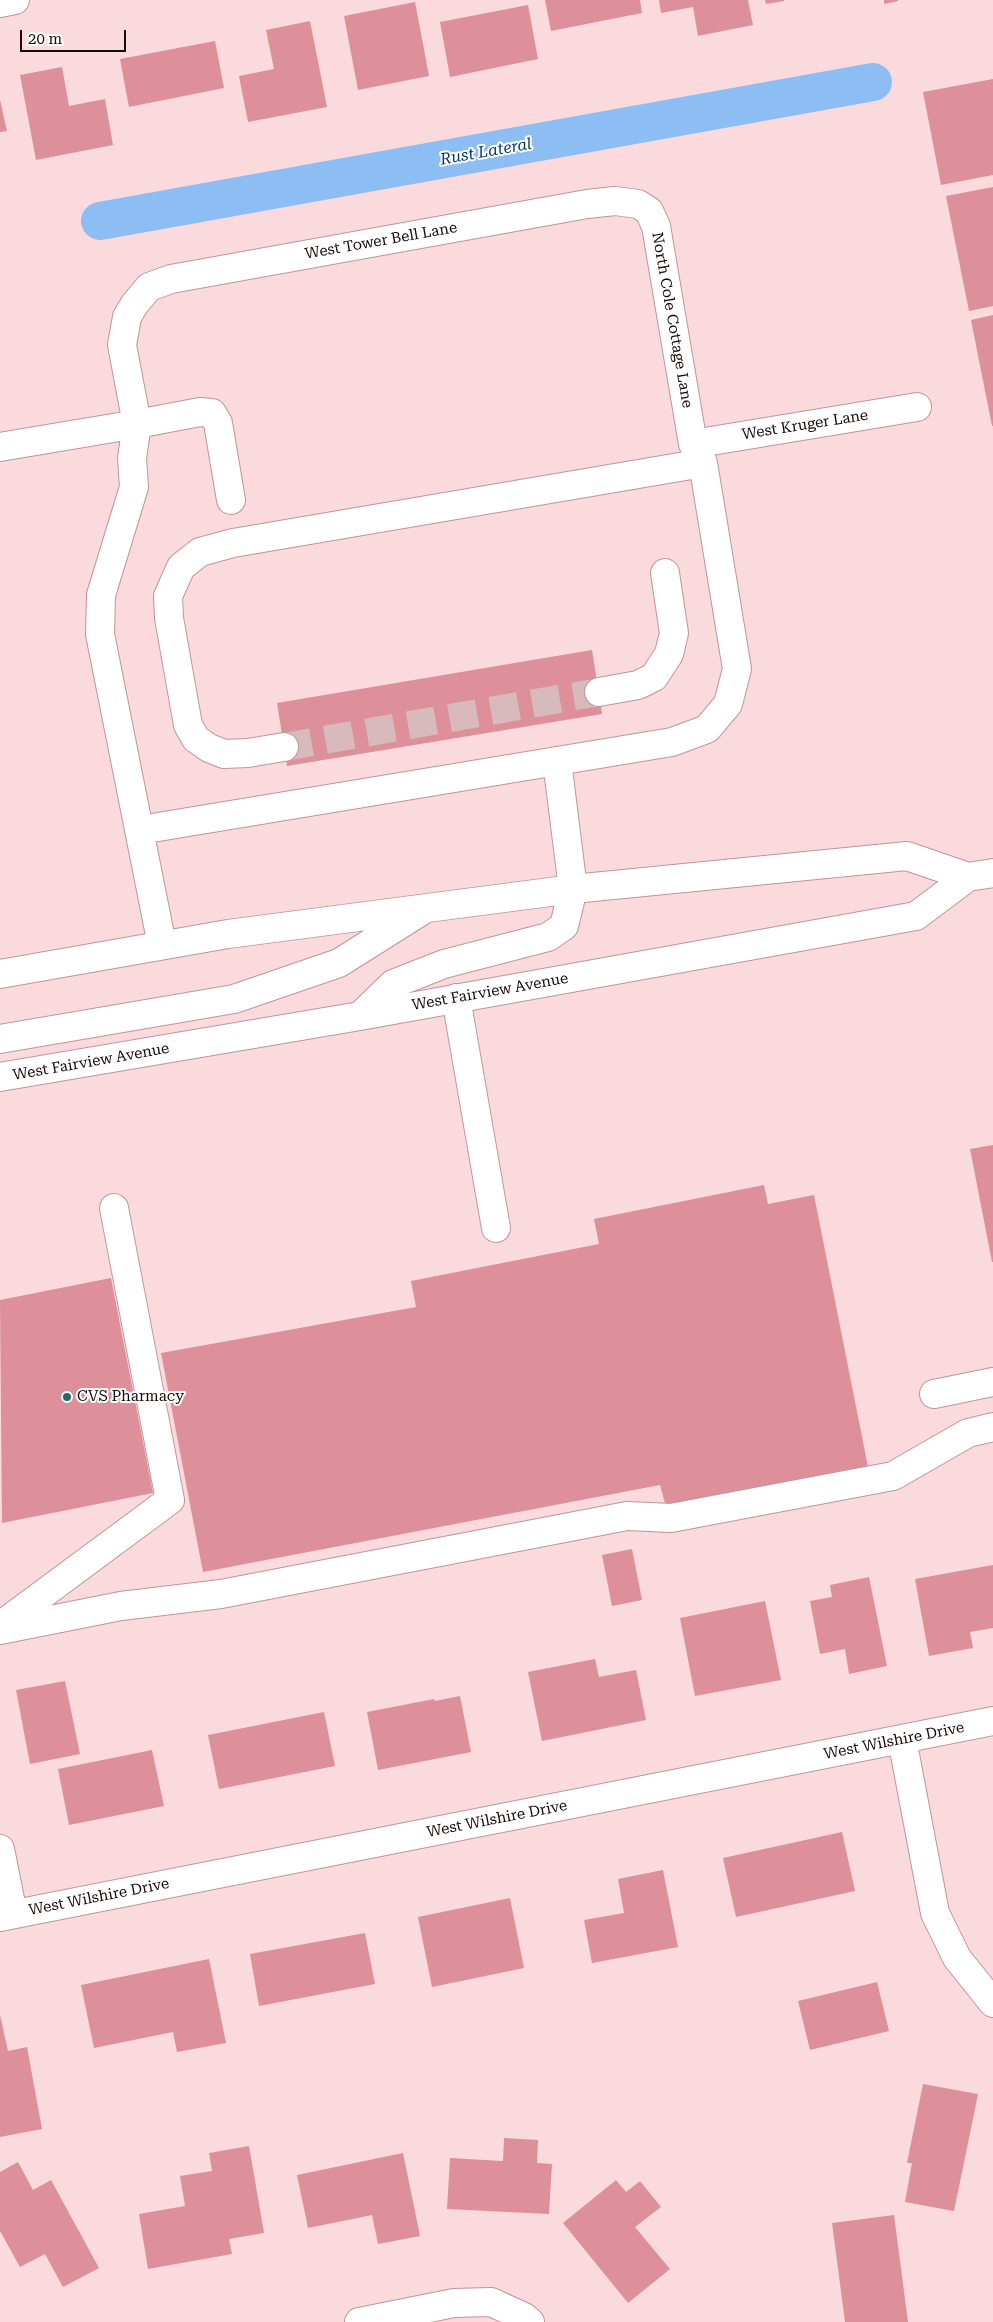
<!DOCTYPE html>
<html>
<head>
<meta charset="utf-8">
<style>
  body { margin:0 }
  #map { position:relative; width:993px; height:2322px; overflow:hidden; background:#fadadd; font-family:"Roboto Serif",serif }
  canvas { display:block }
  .scale { position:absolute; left:20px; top:30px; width:106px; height:22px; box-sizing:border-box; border:2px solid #18080a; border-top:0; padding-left:6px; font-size:15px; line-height:18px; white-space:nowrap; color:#18080a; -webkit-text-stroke:4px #fff; paint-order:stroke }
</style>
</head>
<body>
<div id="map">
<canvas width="993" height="2322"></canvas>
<div class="scale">20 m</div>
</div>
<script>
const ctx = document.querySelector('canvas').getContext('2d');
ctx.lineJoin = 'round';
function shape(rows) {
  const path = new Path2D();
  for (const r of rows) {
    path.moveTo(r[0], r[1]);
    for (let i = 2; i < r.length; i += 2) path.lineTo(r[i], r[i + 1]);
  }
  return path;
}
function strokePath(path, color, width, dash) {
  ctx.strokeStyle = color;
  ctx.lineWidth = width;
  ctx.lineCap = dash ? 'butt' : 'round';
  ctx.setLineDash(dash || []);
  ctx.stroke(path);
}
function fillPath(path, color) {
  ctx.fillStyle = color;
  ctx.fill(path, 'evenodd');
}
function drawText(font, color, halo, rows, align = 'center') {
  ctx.font = font + ' "Roboto Serif",serif';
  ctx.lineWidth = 4;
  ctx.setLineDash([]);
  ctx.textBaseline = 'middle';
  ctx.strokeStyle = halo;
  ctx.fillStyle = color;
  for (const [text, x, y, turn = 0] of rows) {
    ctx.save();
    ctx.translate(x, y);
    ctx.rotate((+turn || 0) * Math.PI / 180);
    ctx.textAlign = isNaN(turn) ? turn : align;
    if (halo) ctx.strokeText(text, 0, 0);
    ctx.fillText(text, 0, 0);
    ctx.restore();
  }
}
strokePath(shape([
  [100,221,873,82]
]), '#8cbef4', 38);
fillPath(shape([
  [545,0,640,0,642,13,551,31],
  [659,0,748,0,753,25,698,36,693,7,661,13],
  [765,0,784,0,784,1,766,4],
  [884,0,898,0,898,1,884,4],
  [415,2,429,76,358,90,344,16],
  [528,5,538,59,450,77,440,22],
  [310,21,327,107,248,122,239,76,274,69,266,30],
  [215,41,224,88,129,107,120,59],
  [62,67,69,106,105,99,113,145,36,160,20,75],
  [993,79,993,175,941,185,923,92],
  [0,100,7,131,0,132],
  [993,187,993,306,969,311,946,196],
  [993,315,993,426,992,426,971,320],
  [592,650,602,714,287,766,277,703],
  [993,1145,993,1262,992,1262,970,1149],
  [764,1185,768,1204,814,1195,868,1467,666,1507,660,1485,203,1572,161,1353,416,1307,411,1281,599,1244,594,1219],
  [111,1278,153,1493,2,1523,0,1300],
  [632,1549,642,1600,612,1606,602,1555],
  [993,1565,993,1628,970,1632,973,1648,929,1656,915,1579],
  [869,1577,887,1666,849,1674,845,1649,820,1654,810,1601,832,1597,830,1585],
  [765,1601,781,1680,695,1696,680,1618],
  [595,1659,599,1677,636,1670,646,1720,542,1741,528,1672],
  [65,1681,80,1754,30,1764,16,1690],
  [460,1696,471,1752,378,1770,367,1712,434,1699,435,1701],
  [324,1712,335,1766,219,1789,208,1735],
  [152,1750,164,1806,69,1825,58,1769],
  [842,1832,855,1891,736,1917,723,1858],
  [663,1870,678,1947,592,1963,584,1920,624,1913,618,1879],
  [510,1898,524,1968,432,1987,418,1917],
  [365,1933,375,1984,259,2006,250,1954],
  [209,1959,226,2043,177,2052,173,2032,94,2048,81,1985],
  [877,1982,889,2031,810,2050,798,2001],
  [0,2015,8,2051,27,2047,42,2129,0,2137],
  [923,2084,978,2094,954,2211,905,2202,912,2163,907,2163],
  [504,2138,538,2140,537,2163,552,2164,549,2214,447,2209,450,2158,503,2161],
  [249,2146,264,2233,229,2239,232,2254,148,2269,139,2214,185,2206,180,2176,212,2171,209,2153],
  [403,2153,420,2236,378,2244,372,2215,308,2228,297,2175],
  [18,2162,33,2190,51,2180,99,2268,63,2287,45,2254,20,2267,0,2231,0,2172],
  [616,2180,626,2192,640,2181,661,2207,635,2227,670,2269,628,2303,563,2223],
  [894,2215,908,2322,845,2322,832,2223]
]), '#dd909a');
strokePath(shape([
  [284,747,599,692]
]), '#d8babd', 28, [28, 14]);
const minor = shape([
  [0,3,15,0],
  [693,444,917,407],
  [0,447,137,424,132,458,134,487,101,595,100,634,162,945],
  [599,692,638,685,654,677,669,654,674,633,665,573],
  [284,747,248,753,224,754,209,748,196,739,188,725,169,618,168,596,181,567,200,552,233,543,703,463],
  [557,761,573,889],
  [140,830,672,742,707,729,728,704,737,669,703,463,693,444,656,226,649,211,638,204,615,201,587,204,171,279,149,287,134,305,127,317,122,345,137,424,200,412,212,413,218,423,231,500],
  [456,998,496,1228],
  [934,1394,993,1382],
  [0,1626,170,1500,114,1208],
  [0,1630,121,1606,221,1594,627,1516,671,1518,893,1476,968,1433,993,1427],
  [902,1739,935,1913,957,1958,993,2003],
  [0,1849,13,1914],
  [0,1917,993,1721],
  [359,2322,454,2303,491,2302,524,2317,530,2322]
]);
const major = shape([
  [0,974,228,934,573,889,907,856,968,877],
  [360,1016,393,984,444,964,548,937,564,926,573,889],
  [0,1039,234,999,339,963,420,912],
  [0,1077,360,1016,916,916,968,877,993,873]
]);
strokePath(minor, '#c49398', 30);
strokePath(major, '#c49398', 30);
strokePath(minor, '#fff', 28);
strokePath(major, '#fff', 28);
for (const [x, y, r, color] of [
  [67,1397,5,"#206b68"]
]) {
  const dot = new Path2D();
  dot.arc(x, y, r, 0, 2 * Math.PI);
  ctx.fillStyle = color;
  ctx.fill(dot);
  strokePath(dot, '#fff', 2);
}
drawText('15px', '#18080a', '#fff', [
  ["West Tower Bell Lane",381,241,-10],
  ["North Cole Cottage Lane",672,320,80],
  ["West Kruger Lane",805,425,-9],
  ["West Fairview Avenue",490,992,-10],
  ["West Fairview Avenue",91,1062,-10],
  ["West Wilshire Drive",894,1741,-11],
  ["West Wilshire Drive",497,1819,-11],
  ["West Wilshire Drive",99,1897,-11]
]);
drawText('15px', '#18080a', '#fff', [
  ["CVS Pharmacy",77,1397]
], 'left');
drawText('italic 16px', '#023a6a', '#fff', [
  ["Rust Lateral",486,152,-10]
]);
</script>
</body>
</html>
